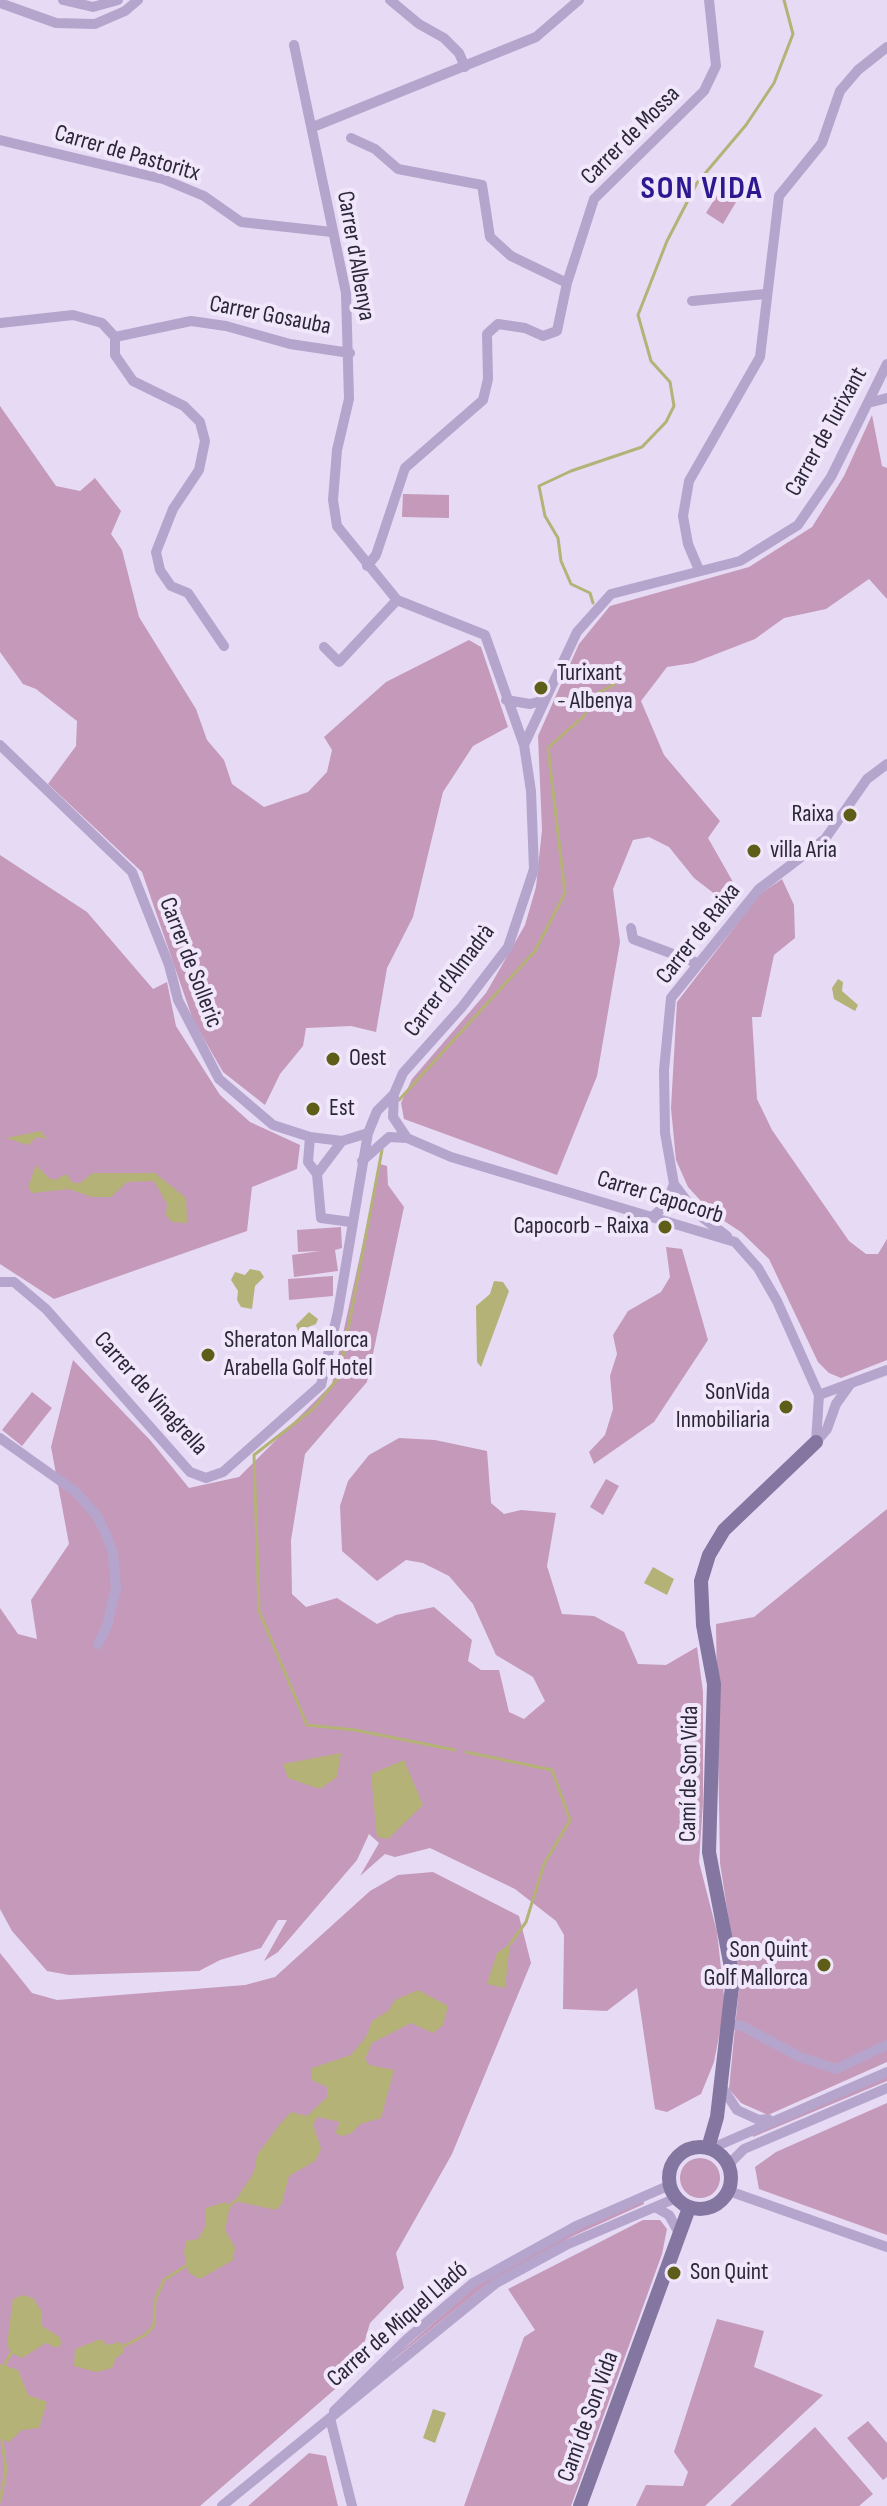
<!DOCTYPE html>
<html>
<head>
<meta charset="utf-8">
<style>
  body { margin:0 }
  canvas { display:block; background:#e6daf4 }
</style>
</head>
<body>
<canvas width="887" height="2506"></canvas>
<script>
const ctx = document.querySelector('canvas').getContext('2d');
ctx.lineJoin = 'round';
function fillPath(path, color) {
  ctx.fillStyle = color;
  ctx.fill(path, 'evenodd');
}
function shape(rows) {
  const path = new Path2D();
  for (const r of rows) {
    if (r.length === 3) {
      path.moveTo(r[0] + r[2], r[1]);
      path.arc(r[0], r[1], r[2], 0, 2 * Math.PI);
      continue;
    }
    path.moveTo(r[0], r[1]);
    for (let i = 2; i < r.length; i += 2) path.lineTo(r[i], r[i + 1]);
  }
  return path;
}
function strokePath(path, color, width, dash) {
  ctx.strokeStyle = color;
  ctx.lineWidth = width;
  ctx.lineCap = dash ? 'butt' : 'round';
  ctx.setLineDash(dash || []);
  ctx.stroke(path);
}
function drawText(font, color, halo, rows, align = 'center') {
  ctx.font = font + ' "Sofia Sans Condensed",sans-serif';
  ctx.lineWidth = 8;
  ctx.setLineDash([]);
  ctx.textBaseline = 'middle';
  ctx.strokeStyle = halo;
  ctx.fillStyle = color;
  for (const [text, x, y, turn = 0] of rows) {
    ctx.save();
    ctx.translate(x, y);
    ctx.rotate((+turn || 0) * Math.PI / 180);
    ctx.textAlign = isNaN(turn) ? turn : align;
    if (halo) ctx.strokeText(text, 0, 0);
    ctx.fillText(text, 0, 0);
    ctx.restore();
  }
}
fillPath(shape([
  [728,177,745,187,723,224,706,213],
  [0,406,56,486,80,491,95,478,121,511,111,534,122,550,139,617,196,709,207,740,224,760,232,784,264,807,308,792,327,772,332,750,324,737,386,682,469,640,481,647,508,727,473,746,443,792,413,917,387,968,376,1032,351,1026,306,1028,303,1046,280,1074,265,1105,223,1072,193,1020,142,872,48,784,76,746,77,721,36,689,23,684,0,652],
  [872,415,882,466,887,468,887,599,869,579,826,609,784,618,755,639,693,663,667,667,641,701,664,755,720,821,708,838,741,896,729,905,694,878,669,847,649,837,633,840,613,889,620,942,597,1076,557,1175,404,1119,401,1103,412,1079,486,993,525,925,536,887,542,830,538,736,579,644,610,606,749,567,812,527,844,476],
  [403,494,449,495,449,518,402,517],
  [0,855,87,912,153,989,167,982,176,1026,220,1095,250,1122,300,1145,297,1169,252,1187,247,1231,54,1299,0,1264],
  [782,879,794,905,795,938,774,955,761,1017,752,1017,757,1099,772,1130,849,1241,866,1254,878,1254,887,1239,887,1360,841,1378,829,1373,818,1362,769,1259,741,1232,712,1213,688,1187,676,1160,671,1108,677,1002,760,894],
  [380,1164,387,1166,388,1185,404,1207,367,1382,305,1454,291,1540,292,1594,306,1607,337,1598,377,1624,396,1615,434,1607,472,1640,468,1661,481,1670,499,1670,509,1712,524,1719,545,1701,533,1677,496,1655,473,1604,449,1576,423,1563,406,1560,377,1581,342,1551,340,1506,348,1481,369,1455,399,1438,435,1440,487,1451,491,1503,504,1514,521,1510,556,1513,547,1566,562,1614,594,1616,624,1632,638,1664,666,1665,697,1647,703,1692,703,1802,699,1862,717,1932,725,2005,714,2062,701,2094,667,2112,655,2109,637,1988,607,2011,563,2009,564,1935,556,1921,515,1889,430,1848,395,1857,385,1854,360,1876,379,1843,369,1834,357,1860,278,1952,264,1961,287,1920,278,1920,261,1948,220,1960,199,1971,69,1975,47,1971,12,1931,0,1909,0,1608,18,1634,37,1639,31,1600,69,1544,51,1447,73,1360,150,1440,189,1488,239,1477,332,1384],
  [341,1227,342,1248,335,1250,338,1271,294,1277,292,1255,320,1251,298,1252,297,1230],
  [666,1247,682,1249,708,1340,654,1422,594,1464,589,1452,605,1435,613,1409,610,1376,617,1354,613,1335,628,1311,661,1292,670,1277],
  [333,1276,333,1296,289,1300,288,1279],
  [32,1392,52,1408,22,1446,2,1430],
  [606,1479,619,1486,603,1515,590,1507],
  [887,1509,887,2062,768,2115,741,2103,729,2089,739,1987,720,1863,716,1624,754,1617],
  [433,1872,519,1916,531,1963,452,2154,396,2253,404,2288,370,2323,356,2371,200,2506,0,2506,0,1953,32,1993,57,2000,245,1985,275,1977,370,1891,398,1875],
  [887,2076,887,2081,753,2137,753,2134],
  [887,2103,887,2235,759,2189,755,2167,776,2152],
  [700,2178,20],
  [643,2200,644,2204,573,2236,491,2281,374,2375,477,2285,539,2248],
  [643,2220,660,2220,667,2229,662,2254,571,2506,464,2506,524,2337,535,2330,508,2289],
  [717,2319,764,2331,754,2367,823,2395,705,2506,636,2506,646,2485,683,2486,688,2472,674,2452],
  [868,2421,887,2443,887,2477,883,2480,847,2438],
  [815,2427,873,2494,859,2506,730,2506],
  [309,2453,326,2456,338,2506,248,2506]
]), '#c599b9');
fillPath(shape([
  [838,979,843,982,842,991,858,1005,855,1011,834,999,832,988],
  [41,1131,47,1139,37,1137,28,1145,6,1138],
  [36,1165,49,1178,55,1180,66,1174,73,1183,80,1183,93,1173,155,1173,186,1198,187,1223,172,1222,166,1215,167,1204,154,1181,127,1182,111,1197,92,1197,69,1189,32,1193,28,1187],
  [250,1269,260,1271,264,1277,255,1286,252,1309,241,1307,237,1300,238,1291,231,1280,235,1272,245,1275],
  [494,1281,503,1282,509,1291,481,1367,477,1362,476,1306,490,1294],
  [309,1312,318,1319,316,1324,298,1331,296,1325],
  [653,1567,674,1579,667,1595,644,1583],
  [341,1753,337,1777,320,1789,288,1778,283,1764],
  [404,1760,423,1805,388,1839,377,1837,371,1774],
  [510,1944,505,1988,487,1984,497,1953],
  [418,1990,448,2006,443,2025,433,2033,411,2023,372,2043,365,2059,369,2065,394,2070,381,2118,360,2124,352,2133,342,2136,335,2133,340,2122,318,2117,313,2124,321,2149,315,2161,289,2176,282,2203,276,2210,235,2201,254,2172,257,2155,280,2124,291,2112,307,2116,327,2097,327,2087,312,2080,312,2068,351,2055,366,2037,372,2021,388,2011,395,2000],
  [226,2202,230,2206,225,2230,235,2248,233,2260,200,2279,189,2273,184,2253,186,2241,198,2239,205,2227,206,2208],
  [23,2295,33,2298,41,2310,42,2326,60,2337,61,2344,57,2348,46,2343,22,2358,11,2353,7,2344,13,2299],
  [101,2339,107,2345,121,2342,124,2352,116,2358,112,2368,96,2372,74,2366,75,2349],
  [0,2364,18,2370,28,2395,47,2402,39,2428,22,2430,9,2442,0,2439],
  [433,2409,446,2413,435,2443,423,2438]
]), '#b4b277');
strokePath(shape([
  [593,603,590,593,571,584,561,561,558,538,545,516,539,486,571,471,642,447,666,422,674,406,670,382,651,361,638,315,667,241,697,183,746,125,774,83,793,34,784,0],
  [399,1100,535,951,565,893,548,748,584,716,589,698,615,684],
  [382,1150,339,1377,313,1409,254,1455,259,1611,307,1725,355,1730,455,1750],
  [466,1752,552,1770,570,1820,544,1864,526,1922,510,1944],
  [230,2206,235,2201],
  [122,2347,145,2335,154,2325,155,2300,164,2280,187,2265],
  [4,2366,11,2353],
  [0,2501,6,2470,2,2441]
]), '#b4b277', 3);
strokePath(shape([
  [63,0,93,7,118,0],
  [390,0,419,24,444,38,459,53,465,67],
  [0,3,56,23,95,24,125,11,138,0],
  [294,45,346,293,349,399,337,450,333,500,337,526,397,600,485,635,524,745,531,791,534,869,508,947,462,1007,403,1073,394,1094,393,1117,407,1138],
  [313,127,536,37,579,0],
  [351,138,375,149,398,169,482,185,490,237,511,256,567,283],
  [0,140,163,179,204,196,241,222,332,232],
  [692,301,765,294],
  [0,323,73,315,102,323,115,337,191,321,226,326,290,344,350,353],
  [115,337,115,355,133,381,184,406,200,422,205,441,199,470,173,509,156,552,160,570,171,586,188,593,224,646],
  [868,403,887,398],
  [367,566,376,555,405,468,483,400,488,379,487,334,498,324,525,328,543,336,557,331,567,283,594,199,704,91,716,66,709,0],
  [699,570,688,544,683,516,689,481,760,357,779,196,822,143,840,91,858,70,887,47],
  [324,647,339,662,397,600],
  [506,700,530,704,545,700],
  [0,745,132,872,169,965,178,1000,219,1079,273,1125,310,1137,342,1141,368,1133],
  [524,745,577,632,611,594,740,561,798,525,831,477,887,364],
  [631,928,633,939,697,963],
  [310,1137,308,1162,317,1174],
  [342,1141,317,1174,321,1218,351,1222],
  [362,1161,389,1137,407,1138,451,1157,735,1242,758,1268,777,1301,819,1395,816,1442],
  [652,1217,666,1205,674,1184],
  [727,1236,695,1212,674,1184,665,1133,664,1070,671,998,759,889,825,839,867,779,887,764],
  [0,1282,14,1282,46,1309,190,1472,206,1478,223,1472,321,1385,338,1312,368,1133,377,1111,394,1094],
  [819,1395,887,1370],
  [0,1438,76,1492,97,1516,106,1534,113,1553,116,1588,107,1626,98,1644],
  [816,1442,827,1429,836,1404,851,1383],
  [729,2024,742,2026,800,2057,836,2069,887,2045],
  [720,2084,737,2110,759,2120,768,2119],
  [710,2149,887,2072],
  [728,2165,744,2149,887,2088],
  [729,2191,887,2247],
  [655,2207,669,2215,679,2233],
  [334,2411,407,2339,473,2283,576,2226,670,2185],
  [330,2418,352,2506],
  [222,2506,496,2283,566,2245,676,2198]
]), '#b5a5cd', 10);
strokePath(shape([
  [700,2178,31],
  [708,2148,717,2117,733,1978,709,1852,714,1684,703,1625,701,1581,709,1555,724,1530,816,1442],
  [580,2506,689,2208]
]), '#8376a1', 14);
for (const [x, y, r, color] of [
  [541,688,8,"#5e5e18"],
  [850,815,8,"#5e5e18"],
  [754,851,8,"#5e5e18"],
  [333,1059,8,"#5e5e18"],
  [313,1109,8,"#5e5e18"],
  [665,1227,8,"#5e5e18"],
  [208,1355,8,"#5e5e18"],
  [786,1407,8,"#5e5e18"],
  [824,1965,8,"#5e5e18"],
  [674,2273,8,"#5e5e18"]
]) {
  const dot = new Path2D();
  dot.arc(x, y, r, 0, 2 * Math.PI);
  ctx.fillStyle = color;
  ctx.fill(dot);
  strokePath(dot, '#f1e7fb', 3);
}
drawText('24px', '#2b2738', '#f1e7fb', [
  ["Carrer de Mossa",631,136,-45],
  ["Carrer de Pastoritx",127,154,16],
  ["Carrer d'Albenya",355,256,80],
  ["Carrer Gosauba",270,316,11],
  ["Carrer de Turixant",827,432,-61],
  ["Carrer de Raixa",699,934,-52],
  ["Carrer de Solleric",190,963,69],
  ["Carrer d'Almadrà",450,981,-53],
  ["Carrer Capocorb",660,1198,17],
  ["Carrer de Vinagrella",150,1394,48],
  ["Camí de Son Vida",690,1774,-89],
  ["Carrer de Miquel Lladó",398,2325,-41],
  ["Camí de Son Vida",589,2417,-70]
]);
drawText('24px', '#2b2738', '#f1e7fb', [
  ["Turixant",557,674],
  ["- Albenya",557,702],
  ["Raixa",834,815,"right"],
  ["villa Aria",770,851],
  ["Oest",349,1059],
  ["Est",329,1109],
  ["Capocorb - Raixa",649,1227,"right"],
  ["Sheraton Mallorca",224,1341],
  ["Arabella Golf Hotel",224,1369],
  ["SonVida",770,1393,"right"],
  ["Inmobiliaria",770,1421,"right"],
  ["Son Quint",808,1951,"right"],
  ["Golf Mallorca",808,1979,"right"],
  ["Son Quint",690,2273]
], 'left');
ctx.letterSpacing = '2px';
drawText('bold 32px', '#2c188f', '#f1e7fb', [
  ["SON VIDA",702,190]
]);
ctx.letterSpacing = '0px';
</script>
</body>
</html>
